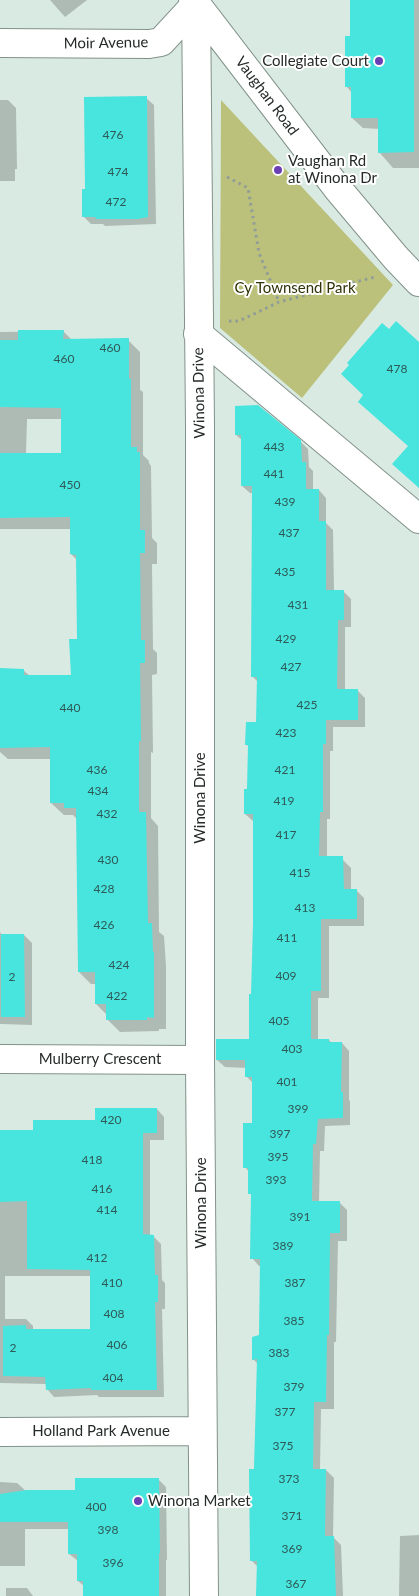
<!DOCTYPE html>
<html>
<head>
<meta charset="utf-8">
<style>
  body { margin:0 }
  canvas { display:block; background:#d9eae2 }
</style>
</head>
<body>
<canvas width="419" height="1596"></canvas>
<script>
const ctx = document.querySelector('canvas').getContext('2d');
ctx.lineJoin = 'round';
function fillPath(path, color) {
  ctx.fillStyle = color;
  ctx.fill(path, 'evenodd');
}
function shape(rows) {
  const path = new Path2D();
  for (const r of rows) {
    path.moveTo(r[0], r[1]);
    for (let i = 2; i < r.length; i += 2) path.lineTo(r[i], r[i + 1]);
  }
  return path;
}
function strokePath(path, color, width, dash) {
  ctx.strokeStyle = color;
  ctx.lineWidth = width;
  ctx.lineCap = dash ? 'butt' : 'round';
  ctx.setLineDash(dash || []);
  ctx.stroke(path);
}
function drawText(font, color, halo, rows, align = 'center') {
  ctx.font = font + ' Lato,sans-serif';
  ctx.lineWidth = 4;
  ctx.setLineDash([]);
  ctx.textBaseline = 'middle';
  ctx.strokeStyle = halo;
  ctx.fillStyle = color;
  for (const [text, x, y, turn = 0] of rows) {
    ctx.save();
    ctx.translate(x, y);
    ctx.rotate((+turn || 0) * Math.PI / 180);
    ctx.textAlign = isNaN(turn) ? turn : align;
    if (halo) ctx.strokeText(text, 0, 0);
    ctx.fillText(text, 0, 0);
    ctx.restore();
  }
}
fillPath(shape([
  [221,100,393,285,302,398,220,328]
]), '#bbc17b');
fillPath(shape([
  [50,0,87,0,65,17],
  [351,0,419,0,419,168,393,168,379,152,380,129,363,128,352,118,352,93,346,86,351,37],
  [146,98,154,105,156,224,105,226,103,224,91,224,83,216,86,190],
  [0,100,8,100,16,108,17,169,15,169,15,181,0,181],
  [63,331,72,340,128,340,140,352,140,390,143,392,143,455,149,461,149,463,151,466,152,538,157,543,157,564,152,564,153,649,157,653,157,674,152,675,153,753,151,752,151,818,158,826,159,932,164,936,166,966,166,1029,159,1029,159,1031,120,1032,107,1019,107,1015,96,1004,96,984,91,984,79,972,77,819,73,815,64,815,51,803,51,759,8,759,0,752,0,676,23,670,30,676,72,676,78,640,77,560,71,554,71,529,0,529,0,332],
  [27,419,62,419,62,454,26,454],
  [236,407,300,441,308,449,309,467,313,471,313,490,319,490,326,498,326,523,333,530,334,591,344,592,351,599,351,627,345,627,345,690,357,690,365,698,365,727,333,727,333,751,330,751,330,819,327,819,327,858,343,860,351,868,351,890,356,890,364,898,364,926,329,926,329,998,318,998,318,1040,329,1040,332,1043,342,1043,349,1051,349,1100,350,1101,350,1125,325,1126,324,1151,320,1151,319,1203,339,1202,347,1210,347,1241,338,1241,336,1342,334,1342,334,1409,321,1409,320,1470,326,1470,334,1478,333,1537,341,1545,343,1596,258,1596,258,1567,251,1560,258,1364,253,1359,261,1336,261,1266,259,1266,252,1258,252,1196,250,1193,249,1172,245,1167,253,1125,253,1083,247,1077,247,1068,225,1067,217,1060,250,1040,252,995,254,923,253,821,245,814,249,791,249,747,247,745,257,723,258,682,252,676,253,493,250,493,242,486,243,441,236,435],
  [0,932,2,935,24,935,32,943,32,1025,0,1024],
  [157,1109,164,1117,164,1140,150,1140,150,1236,154,1237,161,1244,162,1280,165,1283,165,1309,162,1309,164,1397,99,1397,97,1395,54,1397,47,1389,46,1384,0,1383,0,1132,34,1131,96,1122],
  [5,1276,91,1276,91,1330,33,1330,33,1326,26,1319,5,1319],
  [158,1479,166,1487,167,1560,166,1560,166,1596,84,1596,84,1586,78,1581,78,1561,69,1554,69,1529,25,1529,25,1566,0,1566,0,1482,17,1483,26,1491,77,1491],
  [419,1535,419,1596,399,1596,400,1536],
  [6,1588,27,1588,33,1596,6,1596]
]), '#0003');
fillPath(shape([
  [350,0,414,0,414,152,378,153,378,118,351,118,351,87,345,87,345,36,350,36],
  [147,96,148,217,138,219,96,219,95,217,82,217,82,189,85,189,84,97],
  [396,321,419,342,419,488,392,464,408,446,358,402,363,395,341,374,349,365,347,363,382,323,389,329],
  [18,330,64,330,63,339,129,338,129,379,131,379,131,447,137,447,137,452,140,452,140,530,145,530,145,553,140,553,141,640,145,640,145,663,140,663,141,741,139,741,139,812,146,812,148,923,152,923,153,952,154,952,154,1018,147,1017,147,1020,106,1020,106,1004,95,1004,95,972,78,972,76,808,64,808,64,803,50,803,50,747,0,748,0,668,24,669,24,675,71,675,69,639,77,639,76,555,70,554,70,517,0,518,0,453,61,453,61,408,0,407,0,340,18,340],
  [258,405,301,440,302,462,306,462,306,489,319,489,319,521,326,521,326,590,344,590,344,620,338,620,337,689,358,689,358,720,326,720,326,744,323,744,323,812,320,812,319,856,343,856,344,889,357,889,357,919,321,919,321,991,311,991,311,1039,329,1039,329,1042,342,1042,341,1092,343,1092,343,1118,318,1119,316,1144,313,1144,312,1201,340,1201,340,1233,330,1233,329,1335,327,1335,326,1402,314,1402,313,1469,326,1469,325,1536,334,1536,336,1596,256,1596,257,1561,250,1561,249,1469,254,1469,257,1359,252,1360,252,1337,259,1335,260,1259,250,1259,251,1194,248,1194,248,1168,243,1168,243,1123,252,1123,252,1077,245,1077,245,1060,216,1060,216,1039,249,1039,249,994,251,994,253,923,253,814,244,814,244,789,247,789,248,745,245,745,246,722,256,722,257,677,251,677,252,486,241,486,241,435,235,435,235,406],
  [1,934,24,934,25,1017,1,1017],
  [95,1108,157,1108,157,1133,143,1133,143,1234,154,1235,155,1275,158,1275,158,1302,155,1302,157,1390,91,1390,91,1388,46,1390,45,1377,3,1376,3,1326,26,1325,26,1329,90,1329,90,1270,27,1269,27,1201,0,1202,0,1130,33,1130,33,1120,95,1120],
  [75,1478,159,1478,160,1553,159,1553,159,1596,83,1596,83,1581,77,1581,77,1554,68,1554,68,1522,0,1522,0,1494,27,1490,75,1490]
]), '#48e4de');
const minor = shape([
  [193,0,338,189,396,258,419,282],
  [196,0,200,426,200,1060,204,1596],
  [0,43,149,44,161,42,196,4],
  [198,334,419,519],
  [0,1059,200,1060],
  [0,1432,202,1431]
]);
strokePath(minor, '#82928a', 30);
strokePath(shape([
  [227,177,248,188,259,253,279,302],
  [229,321,239,321,279,302,375,277]
]), '#909d97', 3, [2.5, 4]);
strokePath(minor, '#fff', 28);
for (const [x, y, r, color] of [
  [379,61,5,"#6a3eb5"],
  [278,170,5,"#6a3eb5"],
  [138,1501,5,"#6a3eb5"]
]) {
  const dot = new Path2D();
  dot.arc(x, y, r, 0, 2 * Math.PI);
  ctx.fillStyle = color;
  ctx.fill(dot);
  strokePath(dot, '#fff', 2);
}
drawText('12px', '#2e5956', null, [
  ["476",113,135],
  ["474",118,172],
  ["472",116,202],
  ["460",110,348],
  ["460",64,359],
  ["478",397,369],
  ["443",274,447],
  ["441",274,474],
  ["450",70,485],
  ["439",285,502],
  ["437",289,533],
  ["435",285,572],
  ["431",298,605],
  ["429",286,639],
  ["427",291,667],
  ["425",307,705],
  ["440",70,708],
  ["423",286,733],
  ["436",97,770],
  ["421",285,770],
  ["434",98,791],
  ["419",284,801],
  ["432",107,814],
  ["417",286,835],
  ["430",108,860],
  ["415",300,873],
  ["428",104,889],
  ["413",305,908],
  ["426",104,925],
  ["411",287,938],
  ["424",119,965],
  ["409",286,976],
  ["2",12,977],
  ["422",117,996],
  ["405",279,1021],
  ["403",292,1049],
  ["401",287,1082],
  ["399",298,1109],
  ["420",111,1120],
  ["397",280,1134],
  ["395",278,1157],
  ["418",92,1160],
  ["393",276,1180],
  ["416",102,1189],
  ["414",107,1210],
  ["391",300,1217],
  ["389",283,1246],
  ["412",97,1258],
  ["410",112,1283],
  ["387",295,1283],
  ["408",114,1314],
  ["385",294,1321],
  ["406",117,1345],
  ["2",13,1348],
  ["383",279,1353],
  ["404",113,1378],
  ["379",294,1387],
  ["377",285,1412],
  ["375",283,1446],
  ["373",289,1479],
  ["400",96,1507],
  ["371",292,1516],
  ["398",108,1530],
  ["369",292,1549],
  ["396",113,1563],
  ["367",296,1584]
]);
drawText('15px', '#252b28', '#fff', [
  ["Moir Avenue",106,43,-1],
  ["Vaughan Road",267,96,53],
  ["Winona Drive",199,393,-91],
  ["Winona Drive",200,798,-90],
  ["Mulberry Crescent",100,1059],
  ["Winona Drive",201,1203,-90],
  ["Holland Park Avenue",101,1431]
]);
drawText('15px', '#252b28', '#fff', [
  ["Collegiate Court",369,61,"right"],
  ["Vaughan Rd",288,161],
  ["at Winona Dr",288,178],
  ["Winona Market",148,1501]
], 'left');
drawText('15px', '#313307', '#fff', [
  ["Cy Townsend Park",295,288]
]);
</script>
</body>
</html>
